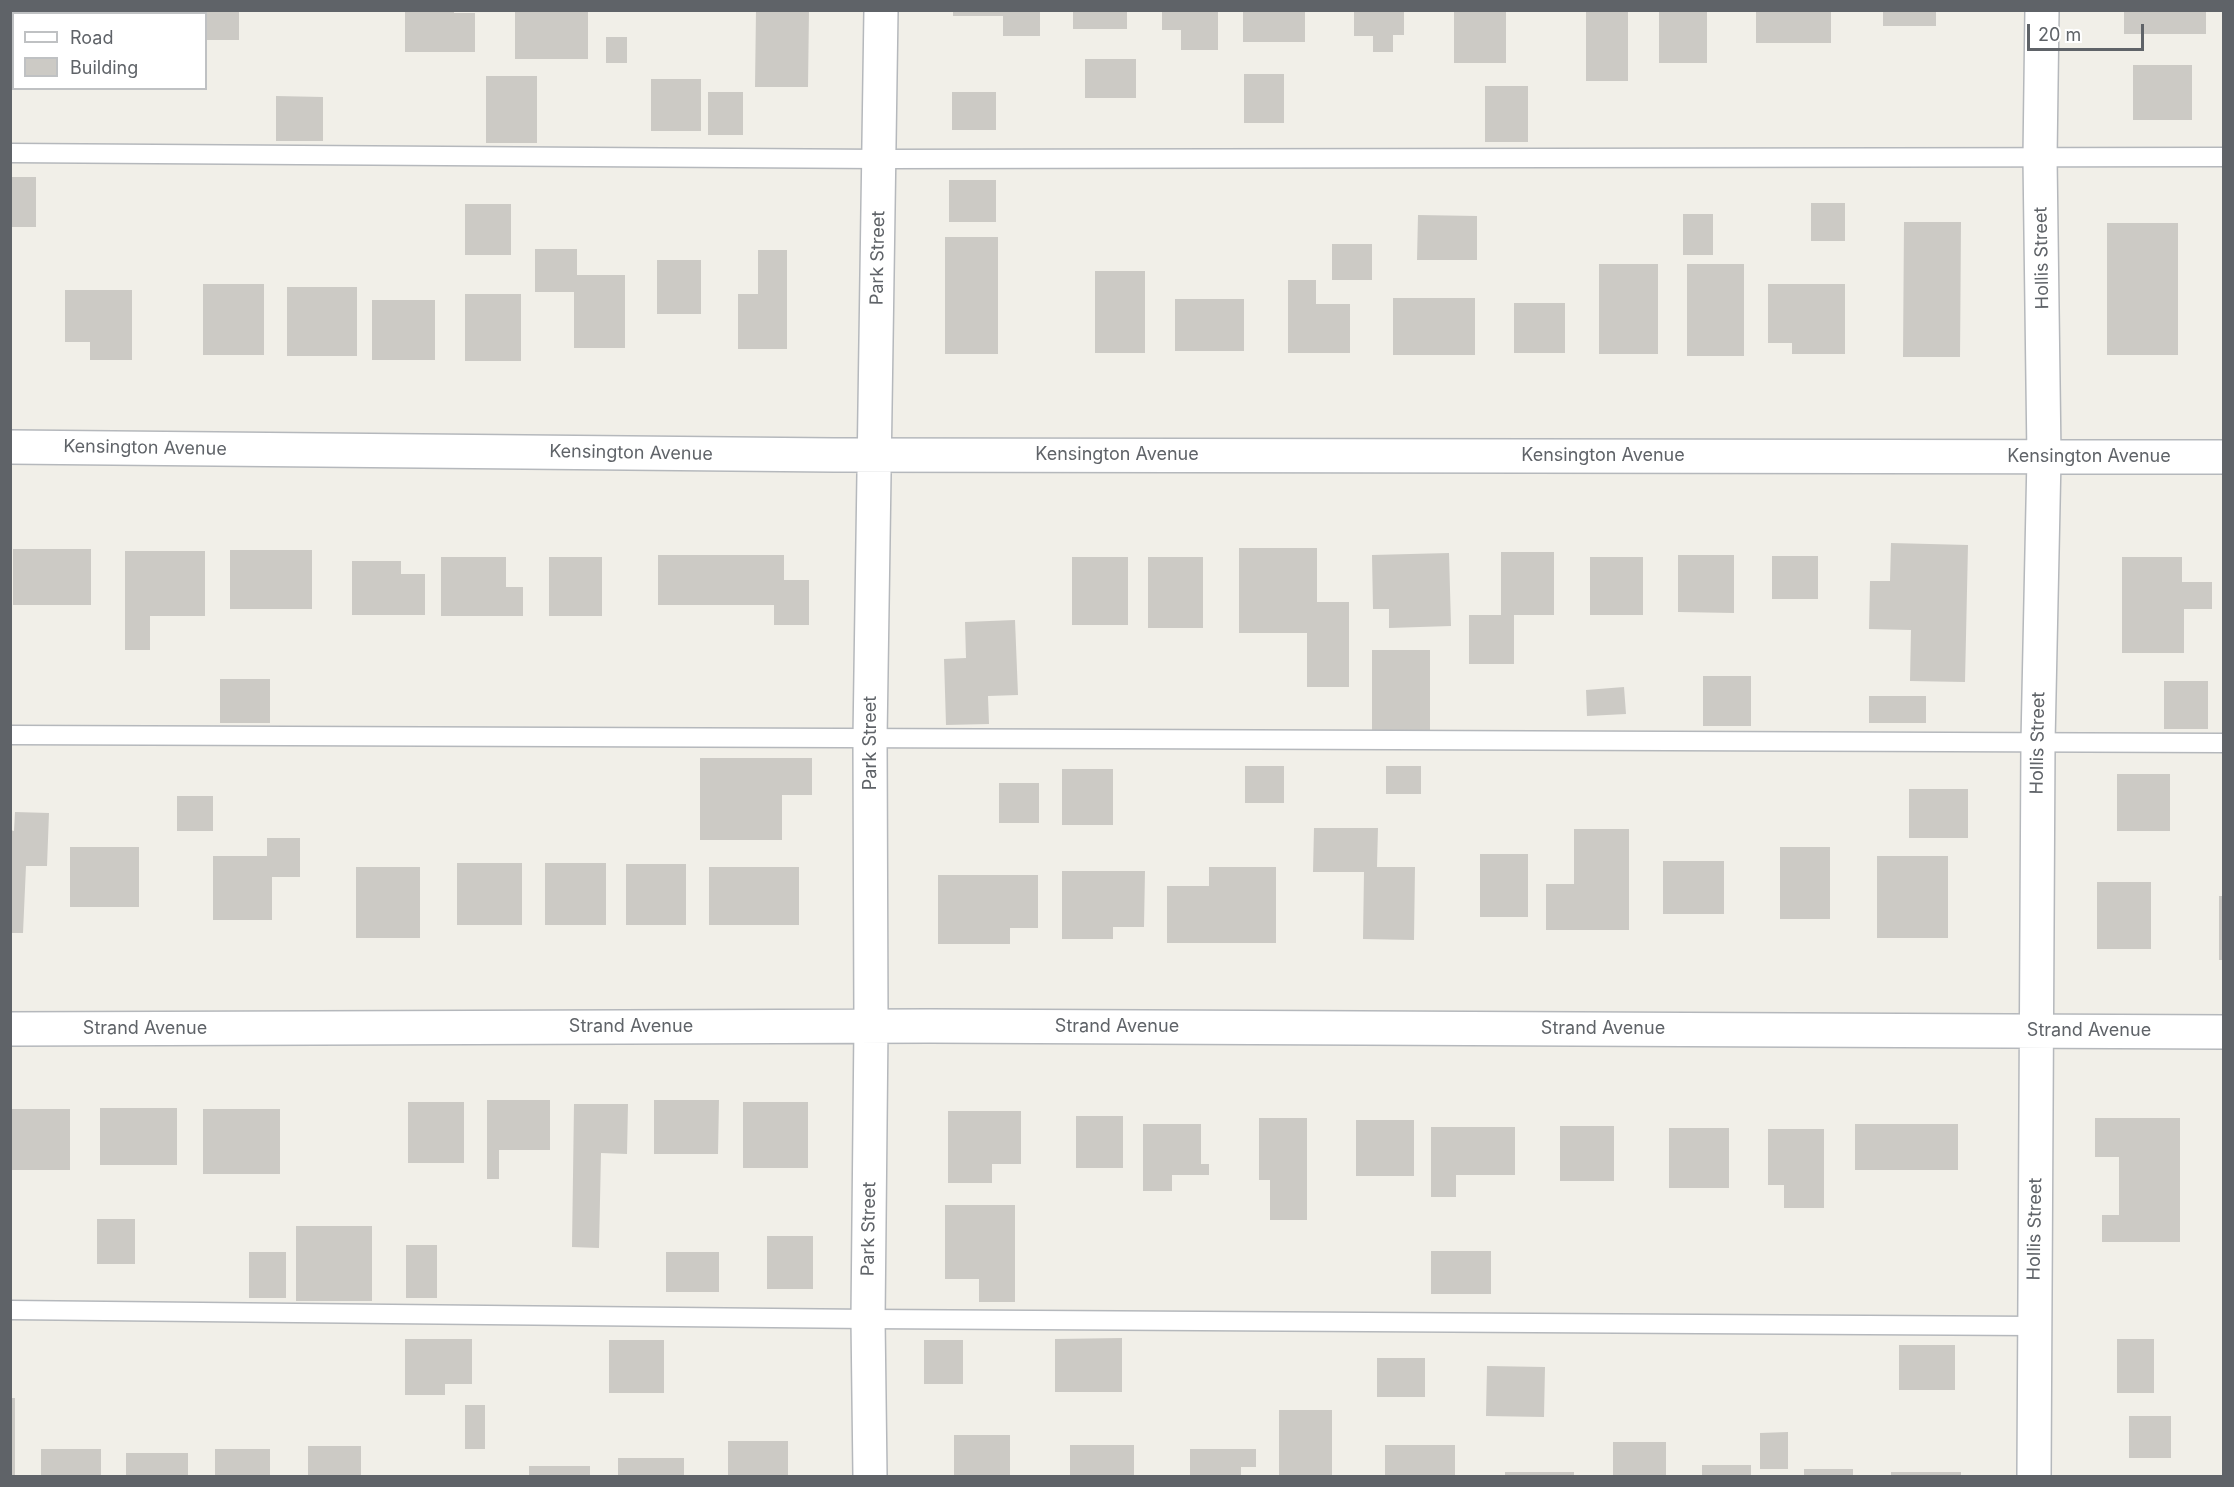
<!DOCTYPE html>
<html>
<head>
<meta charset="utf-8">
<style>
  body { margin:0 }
  #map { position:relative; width:2234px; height:1487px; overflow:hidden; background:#f1efe8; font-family:Inter,sans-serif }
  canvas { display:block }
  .frame { position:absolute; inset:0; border:12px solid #5f6368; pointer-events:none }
  .legend { position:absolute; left:12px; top:12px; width:195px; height:78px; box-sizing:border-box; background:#fff; border:2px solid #bfc1c3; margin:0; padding:8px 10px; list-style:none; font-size:18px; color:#5f6368 }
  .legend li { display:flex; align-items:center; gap:12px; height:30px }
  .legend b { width:30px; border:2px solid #bfc1c3 }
  .scale { position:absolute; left:2027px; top:24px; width:117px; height:27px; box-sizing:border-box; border:3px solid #5f6368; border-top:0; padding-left:8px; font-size:18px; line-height:21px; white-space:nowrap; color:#5f6368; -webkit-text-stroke:4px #fff; paint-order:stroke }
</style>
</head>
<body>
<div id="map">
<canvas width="2234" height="1487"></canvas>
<div class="frame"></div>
<ul class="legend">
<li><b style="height:8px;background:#fff"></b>Road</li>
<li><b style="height:16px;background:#cccac5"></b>Building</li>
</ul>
<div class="scale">20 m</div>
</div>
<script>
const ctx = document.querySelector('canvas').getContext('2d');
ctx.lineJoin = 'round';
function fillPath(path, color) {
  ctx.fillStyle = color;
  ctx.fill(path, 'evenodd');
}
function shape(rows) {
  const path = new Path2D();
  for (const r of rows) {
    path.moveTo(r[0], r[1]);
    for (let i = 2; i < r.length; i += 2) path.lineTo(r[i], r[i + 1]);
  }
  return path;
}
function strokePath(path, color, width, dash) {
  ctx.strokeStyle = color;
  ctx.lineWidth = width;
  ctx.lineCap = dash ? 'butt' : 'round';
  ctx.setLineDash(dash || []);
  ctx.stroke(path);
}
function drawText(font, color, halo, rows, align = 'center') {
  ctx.font = font + ' Inter,sans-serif';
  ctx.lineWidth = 5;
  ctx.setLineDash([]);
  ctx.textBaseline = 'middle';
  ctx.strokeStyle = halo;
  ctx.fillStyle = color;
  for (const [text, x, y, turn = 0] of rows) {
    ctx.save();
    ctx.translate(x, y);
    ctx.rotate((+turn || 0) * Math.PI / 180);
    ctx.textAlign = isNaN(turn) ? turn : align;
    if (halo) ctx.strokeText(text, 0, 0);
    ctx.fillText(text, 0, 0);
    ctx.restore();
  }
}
fillPath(shape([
  [18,10,66,10,66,14,18,14],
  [78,10,158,10,158,14,78,14],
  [193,10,239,10,239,40,206,40,206,14,193,14],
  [405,10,454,10,454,13,475,13,475,52,405,52],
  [515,10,588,10,588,59,515,59],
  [756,10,809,10,808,87,755,87],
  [953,10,1040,10,1040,36,1003,36,1003,16,953,16],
  [1073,10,1127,10,1127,29,1073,29],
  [1162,10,1218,10,1218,50,1181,50,1181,30,1162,30],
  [1243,10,1305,10,1305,42,1243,42],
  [1354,10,1404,10,1404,35,1393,35,1393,52,1373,52,1373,36,1354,36],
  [1454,10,1506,10,1506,63,1454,63],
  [1586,10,1628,10,1628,81,1586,81],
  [1659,10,1707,10,1707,63,1659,63],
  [1756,10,1831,10,1831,43,1756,43],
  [1883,10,1936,10,1936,26,1883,26],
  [2124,10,2206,10,2206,34,2124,34],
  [606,37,627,37,627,63,606,63],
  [1085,59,1136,59,1136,98,1085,98],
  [2133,65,2192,65,2192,120,2133,120],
  [1244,74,1284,74,1284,123,1244,123],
  [486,76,537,76,537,143,486,143],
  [651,79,701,79,701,131,651,131],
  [1485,86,1528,86,1528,142,1485,142],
  [708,92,743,92,743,135,708,135],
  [952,92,996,92,996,130,952,130],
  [276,96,323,97,323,141,276,141],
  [10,177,36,177,36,227,10,227],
  [949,180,996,180,996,222,949,222],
  [1811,203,1845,203,1845,241,1811,241],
  [465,204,511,204,511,255,465,255],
  [1683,214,1713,214,1713,255,1683,255],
  [1418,215,1477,216,1477,260,1417,260],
  [1904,222,1961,222,1960,357,1903,357],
  [2107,223,2178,223,2178,355,2107,355],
  [945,237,998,237,998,354,945,354],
  [1332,244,1372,244,1372,280,1332,280],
  [535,249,577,249,577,275,625,275,625,348,574,348,574,292,535,292],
  [758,250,787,250,787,349,738,349,738,294,758,294],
  [657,260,701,260,701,314,657,314],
  [1599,264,1658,264,1658,354,1599,354],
  [1687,264,1744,264,1744,356,1687,356],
  [1095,271,1145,271,1145,353,1095,353],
  [1288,280,1316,280,1316,304,1350,304,1350,353,1288,353],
  [203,284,264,284,264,355,203,355],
  [1768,284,1845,284,1845,354,1792,354,1792,343,1768,343],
  [287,287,357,287,357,356,287,356],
  [65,290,132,290,132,360,90,360,90,342,65,342],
  [465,294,521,294,521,361,465,361],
  [1393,298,1475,298,1475,355,1393,355],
  [1175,299,1244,299,1244,351,1175,351],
  [372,300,435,300,435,360,372,360],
  [1514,303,1565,303,1565,353,1514,353],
  [1891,543,1968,545,1965,682,1910,681,1911,630,1869,629,1870,581,1890,581],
  [1239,548,1317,548,1317,602,1349,602,1349,687,1307,687,1307,633,1239,633],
  [13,549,91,549,91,605,13,605],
  [230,550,312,550,312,609,230,609],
  [125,551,205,551,205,616,150,616,150,650,125,650],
  [1501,552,1554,552,1554,615,1514,615,1514,664,1469,664,1469,615,1501,615],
  [1449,553,1451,626,1389,628,1389,609,1373,609,1372,555],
  [658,555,784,555,784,580,809,580,809,625,774,625,774,605,658,605],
  [1678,555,1734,555,1734,613,1678,612],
  [1772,556,1818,556,1818,599,1772,599],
  [441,557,506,557,506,587,523,587,523,616,441,616],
  [549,557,602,557,602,616,549,616],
  [1072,557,1128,557,1128,625,1072,625],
  [1148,557,1203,557,1203,628,1148,628],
  [1590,557,1643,557,1643,615,1590,615],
  [2122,557,2182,557,2182,582,2212,582,2212,609,2184,609,2184,653,2122,653],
  [352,561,401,561,401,574,425,574,425,615,352,615],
  [1015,620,1018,695,988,696,989,724,946,725,944,659,966,658,965,622],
  [1372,650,1430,650,1430,730,1372,730],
  [1703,676,1751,676,1751,726,1703,726],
  [220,679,270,679,270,723,220,723],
  [2164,681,2208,681,2208,729,2164,729],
  [1624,687,1626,714,1587,716,1586,690],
  [1869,696,1926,696,1926,723,1869,723],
  [700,758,812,758,812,795,782,795,782,840,700,840],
  [1245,766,1284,766,1284,803,1245,803],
  [1386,766,1421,766,1421,794,1386,794],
  [1062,769,1113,769,1113,825,1062,825],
  [2117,774,2170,774,2170,831,2117,831],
  [999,783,1039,783,1039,823,999,823],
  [1909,789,1968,789,1968,838,1909,838],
  [177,796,213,796,213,831,177,831],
  [15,812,49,813,47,866,26,866,23,933,10,933,10,830,14,831],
  [1314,828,1378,828,1377,867,1415,867,1414,940,1363,939,1364,872,1313,872],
  [1574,829,1629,829,1629,930,1546,930,1546,884,1574,884],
  [267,838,300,838,300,877,272,877,272,920,213,920,213,856,267,856],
  [70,847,139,847,139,907,70,907],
  [1780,847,1830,847,1830,919,1780,919],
  [1480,854,1528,854,1528,917,1480,917],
  [1877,856,1948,856,1948,938,1877,938],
  [1663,861,1724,861,1724,914,1663,914],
  [457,863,522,863,522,925,457,925],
  [545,863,606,863,606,925,545,925],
  [626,864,686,864,686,925,626,925],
  [356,867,420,867,420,938,356,938],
  [709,867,799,867,799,925,709,925],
  [1209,867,1276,867,1276,943,1167,943,1167,886,1209,886],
  [1062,871,1145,871,1144,927,1113,927,1113,939,1062,939],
  [938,875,1038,875,1038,928,1010,928,1010,944,938,944],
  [2097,882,2151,882,2151,949,2097,949],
  [2219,896,2224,896,2224,960,2219,960],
  [487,1100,550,1100,550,1150,499,1150,499,1179,487,1179],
  [654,1100,719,1100,718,1154,654,1154],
  [408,1102,464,1102,464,1163,408,1163],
  [743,1102,808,1102,808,1168,743,1168],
  [574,1104,628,1104,627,1154,601,1153,599,1248,572,1247],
  [100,1108,177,1108,177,1165,100,1165],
  [10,1109,70,1109,70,1170,10,1170],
  [203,1109,280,1109,280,1174,203,1174],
  [948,1111,1021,1111,1021,1164,992,1164,992,1183,948,1183],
  [1076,1116,1123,1116,1123,1168,1076,1168],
  [1259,1118,1307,1118,1307,1220,1270,1220,1270,1180,1259,1180],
  [2095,1118,2180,1118,2180,1242,2102,1242,2102,1215,2119,1215,2119,1157,2095,1157],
  [1356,1120,1414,1120,1414,1176,1356,1176],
  [1143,1124,1201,1124,1201,1164,1209,1164,1209,1175,1172,1175,1172,1191,1143,1191],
  [1855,1124,1958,1124,1958,1170,1855,1170],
  [1560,1126,1614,1126,1614,1181,1560,1181],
  [1431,1127,1515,1127,1515,1175,1456,1175,1456,1197,1431,1197],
  [1669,1128,1729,1128,1729,1188,1669,1188],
  [1768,1129,1824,1129,1824,1208,1784,1208,1784,1185,1768,1185],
  [945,1205,1015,1205,1015,1302,979,1302,979,1279,945,1279],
  [97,1219,135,1219,135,1264,97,1264],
  [296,1226,372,1226,372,1301,296,1301],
  [767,1236,813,1236,813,1289,767,1289],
  [406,1245,437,1245,437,1298,406,1298],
  [1431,1251,1491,1251,1491,1294,1431,1294],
  [249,1252,286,1252,286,1298,249,1298],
  [666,1252,719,1252,719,1292,666,1292],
  [1122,1338,1122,1392,1055,1392,1055,1339],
  [405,1339,472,1339,472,1384,445,1384,445,1395,405,1395],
  [2117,1339,2154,1339,2154,1393,2117,1393],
  [609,1340,664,1340,664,1393,609,1393],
  [924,1340,963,1340,963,1384,924,1384],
  [1899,1345,1955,1345,1955,1390,1899,1390],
  [1377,1358,1425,1358,1425,1397,1377,1397],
  [1487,1366,1545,1367,1544,1417,1486,1416],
  [10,1398,15,1398,15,1476,10,1476],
  [465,1405,485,1405,485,1449,465,1449],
  [1279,1410,1332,1410,1332,1476,1279,1476],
  [2129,1416,2171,1416,2171,1458,2129,1458],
  [1788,1432,1788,1469,1760,1469,1760,1433],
  [954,1435,1010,1435,1010,1476,954,1476],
  [728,1441,788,1441,788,1476,728,1476],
  [1613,1442,1666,1442,1666,1476,1613,1476],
  [1070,1445,1134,1445,1134,1476,1070,1476],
  [1385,1445,1455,1445,1455,1476,1385,1476],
  [308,1446,361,1446,361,1476,308,1476],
  [41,1449,101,1449,101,1476,41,1476],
  [215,1449,270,1449,270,1476,215,1476],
  [1190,1449,1256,1449,1256,1467,1241,1467,1241,1476,1190,1476],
  [126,1453,188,1453,188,1476,126,1476],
  [618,1458,684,1458,684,1476,618,1476],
  [1702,1465,1751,1465,1751,1476,1702,1476],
  [529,1466,590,1466,590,1476,529,1476],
  [1804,1469,1853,1469,1853,1476,1804,1476],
  [1505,1472,1574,1472,1574,1476,1505,1476],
  [1891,1472,1961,1472,1961,1476,1891,1476]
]), '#cccac5');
const service = shape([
  [10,153,879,159,2224,157],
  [10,735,2224,743],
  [10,1310,868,1319,2033,1326]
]);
const minor = shape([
  [10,447,834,455,2224,457],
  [10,1029,930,1026,2224,1032],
  [870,1476,868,1319,871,1026,870,738,881,10],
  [2034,1476,2038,742,2044,457,2040,158,2042,10]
]);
strokePath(service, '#b5b8bc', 21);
strokePath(minor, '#b5b8bc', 36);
strokePath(service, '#fff', 18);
strokePath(minor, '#fff', 33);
drawText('18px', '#5f6368', '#fff', [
  ["Park Street",878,258,-89],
  ["Hollis Street",2042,258,-91],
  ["Kensington Avenue",145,448,1],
  ["Kensington Avenue",631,453,1],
  ["Kensington Avenue",1117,455],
  ["Kensington Avenue",1603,456],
  ["Kensington Avenue",2089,457],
  ["Park Street",871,743,-90],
  ["Hollis Street",2038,743,-89],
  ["Strand Avenue",631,1027],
  ["Strand Avenue",1117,1027],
  ["Strand Avenue",145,1029],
  ["Strand Avenue",1603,1029],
  ["Strand Avenue",2089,1031],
  ["Park Street",869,1229,-89],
  ["Hollis Street",2035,1229,-89]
]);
</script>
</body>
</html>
